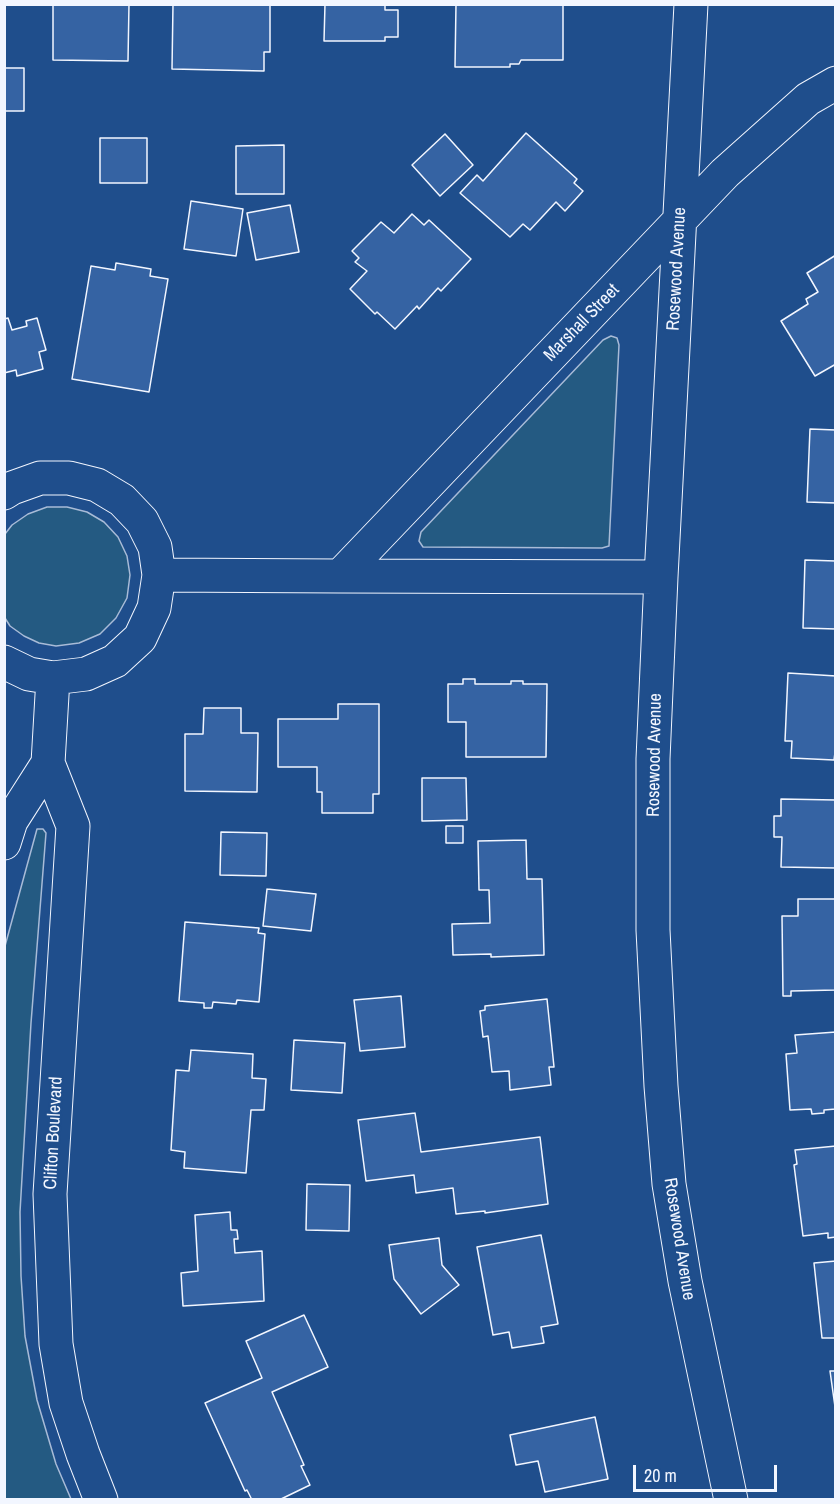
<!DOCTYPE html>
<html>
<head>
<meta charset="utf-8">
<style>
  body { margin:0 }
  #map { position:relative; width:840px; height:1504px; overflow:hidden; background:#1f4e8c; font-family:"Archivo Narrow",sans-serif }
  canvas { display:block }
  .frame { position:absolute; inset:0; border:6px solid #f2f6ff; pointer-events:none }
  .scale { position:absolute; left:633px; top:1465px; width:144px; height:27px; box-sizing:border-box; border:3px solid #f2f6ff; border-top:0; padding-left:8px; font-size:18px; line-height:21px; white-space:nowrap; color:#f2f6ff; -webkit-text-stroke:4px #1f4e8c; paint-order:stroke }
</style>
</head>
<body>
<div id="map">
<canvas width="840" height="1504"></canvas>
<div class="frame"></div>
<div class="scale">20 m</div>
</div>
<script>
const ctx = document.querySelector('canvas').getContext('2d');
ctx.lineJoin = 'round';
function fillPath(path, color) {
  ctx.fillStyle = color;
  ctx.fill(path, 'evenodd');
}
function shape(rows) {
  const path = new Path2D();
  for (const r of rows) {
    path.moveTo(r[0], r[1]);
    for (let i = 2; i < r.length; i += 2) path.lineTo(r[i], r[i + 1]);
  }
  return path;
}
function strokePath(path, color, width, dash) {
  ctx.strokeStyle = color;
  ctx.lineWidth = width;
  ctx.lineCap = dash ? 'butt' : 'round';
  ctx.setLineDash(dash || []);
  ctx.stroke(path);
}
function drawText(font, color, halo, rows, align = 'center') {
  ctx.font = font + ' "Archivo Narrow",sans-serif';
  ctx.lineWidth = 4.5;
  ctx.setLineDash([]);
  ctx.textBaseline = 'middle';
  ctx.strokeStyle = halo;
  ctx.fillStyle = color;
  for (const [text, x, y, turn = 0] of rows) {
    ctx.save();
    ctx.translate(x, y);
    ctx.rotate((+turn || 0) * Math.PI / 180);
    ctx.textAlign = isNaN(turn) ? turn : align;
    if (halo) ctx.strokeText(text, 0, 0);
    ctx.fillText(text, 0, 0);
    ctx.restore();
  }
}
const green = shape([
  [611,336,617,338,619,345,609,546,602,548,423,547,419,541,421,532,603,340,611,336],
  [47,507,67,507,87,512,104,522,118,537,127,556,130,575,127,598,116,618,100,634,79,643,56,646,39,643,24,636,10,626,5,618,5,534,12,525,28,514,47,507],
  [37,829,43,829,46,833,31,1023,20,1212,21,1276,25,1336,37,1400,56,1464,71,1499,5,1499,5,946,37,829]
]);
fillPath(green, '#245a82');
strokePath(green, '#a8bbd7', 1.5);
const building = shape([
  [53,4,129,4,128,61,53,60,53,4],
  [173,4,270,4,270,52,264,52,264,71,172,69,173,4],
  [325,4,385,4,385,10,398,10,398,37,385,37,385,41,324,41,325,4],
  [456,4,563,4,563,60,521,60,519,64,510,64,510,67,455,67,456,4],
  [4,68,24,68,24,111,4,111,4,68],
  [526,133,577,179,574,183,583,191,565,211,556,202,530,230,523,224,510,237,460,193,477,175,483,181,526,133],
  [445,134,473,165,440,196,412,165,445,134],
  [100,138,147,138,147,183,100,183,100,138],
  [284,145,284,194,236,194,236,146,284,145],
  [191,201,243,209,236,256,184,249,191,201],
  [290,205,299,252,256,260,247,213,290,205],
  [412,214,424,225,429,220,471,259,441,291,438,288,419,309,417,306,395,329,377,312,375,314,350,289,367,271,355,262,359,258,352,251,381,222,394,233,412,214],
  [836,255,836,364,815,376,781,321,808,304,806,299,818,292,807,273,836,255],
  [116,263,151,269,150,276,168,279,149,392,72,379,91,266,115,270,116,263],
  [8,318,12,330,27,326,26,321,37,318,46,350,39,352,43,369,17,376,16,370,4,373,4,319,8,318],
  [810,429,836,430,836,503,807,502,810,429],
  [805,560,836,561,836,629,803,628,805,560],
  [788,673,836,676,836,745,834,760,791,758,792,741,785,741,788,673],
  [463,679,475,679,475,684,511,684,511,681,523,681,523,684,547,684,546,757,466,757,466,722,448,722,448,684,463,684,463,679],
  [338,704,379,704,379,794,373,794,373,813,322,813,322,792,317,792,317,767,278,767,278,719,338,719,338,704],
  [204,708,241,708,241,733,258,733,257,792,185,791,185,734,203,734,204,708],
  [422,778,466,778,467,820,422,821,422,778],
  [781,799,836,800,836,868,781,867,782,837,774,837,774,816,781,816,781,799],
  [446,826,463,826,463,843,446,843,446,826],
  [221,832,267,833,266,876,220,875,221,832],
  [526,840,527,879,542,879,544,955,491,957,491,954,453,955,452,924,490,923,489,890,479,890,478,841,526,840],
  [267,889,316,894,311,931,263,926,267,889],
  [798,899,836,899,836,990,791,991,791,996,783,996,782,916,798,916,798,899],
  [185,922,259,928,258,933,265,934,259,1002,237,1000,236,1004,213,1002,212,1008,204,1008,204,1003,179,1001,185,922],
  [401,996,405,1047,360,1051,354,1000,401,996],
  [547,999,554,1067,549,1067,551,1085,510,1090,509,1071,492,1072,488,1036,483,1037,480,1011,485,1010,485,1006,547,999],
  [836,1032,836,1109,824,1110,824,1113,812,1114,811,1109,790,1110,786,1054,797,1053,795,1035,836,1032],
  [294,1040,345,1043,342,1093,291,1090,294,1040],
  [191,1050,253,1054,252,1078,266,1079,264,1110,251,1110,246,1173,184,1168,185,1152,171,1150,176,1070,189,1071,191,1050],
  [415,1113,421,1152,540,1137,548,1204,485,1213,485,1211,456,1214,453,1188,416,1193,414,1175,366,1181,358,1120,415,1113],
  [836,1146,836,1237,828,1238,828,1233,803,1236,794,1165,797,1164,795,1150,836,1146],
  [307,1184,350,1185,349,1231,306,1230,307,1184],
  [230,1212,231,1230,237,1230,238,1239,234,1239,235,1253,262,1251,264,1301,183,1306,181,1273,198,1271,195,1215,230,1212],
  [541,1235,558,1324,541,1327,544,1343,512,1348,509,1332,493,1335,477,1247,541,1235],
  [439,1238,442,1265,459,1285,421,1314,394,1279,389,1245,439,1238],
  [836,1261,836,1338,822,1338,814,1263,836,1261],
  [304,1315,328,1367,272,1392,304,1465,301,1466,310,1485,279,1500,252,1500,247,1490,245,1491,205,1403,262,1378,246,1341,304,1315],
  [830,1371,836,1371,836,1414,830,1371],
  [595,1417,608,1479,545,1492,538,1461,516,1465,510,1435,595,1417]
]);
fillPath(building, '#3563a3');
strokePath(building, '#f2f6ff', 1.5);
const minor = shape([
  [691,4,661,577,653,759,653,930,661,1086,669,1184,685,1281,731,1500],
  [4,493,12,488,40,478,69,478,97,485,122,500,142,521,155,547,159,575,154,608,140,638,115,661,86,674,53,678,29,674,4,662],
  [159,575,340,576,725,173,808,99,836,83],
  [340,576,661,577],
  [53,678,48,763,73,826,50,1194,56,1344,66,1403,83,1454,101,1500],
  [4,843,11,821,48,763]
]);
strokePath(minor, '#f2f6ff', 35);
strokePath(minor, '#1f4e8c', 33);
drawText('18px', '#f2f6ff', '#1f4e8c', [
  ["Rosewood Avenue",677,269,-87],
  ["Marshall Street",582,323,-46],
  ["Rosewood Avenue",655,755,-89],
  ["Clifton Boulevard",54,1133,-87],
  ["Rosewood Avenue",679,1239,81]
]);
</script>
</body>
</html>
